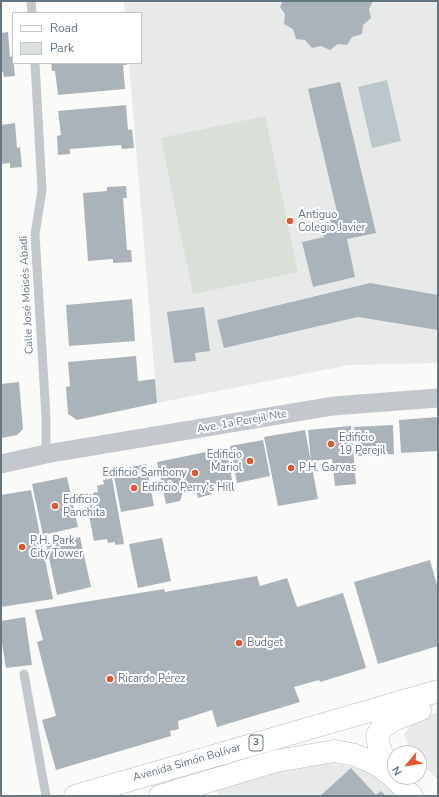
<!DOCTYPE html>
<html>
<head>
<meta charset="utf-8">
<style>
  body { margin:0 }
  #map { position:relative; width:439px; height:797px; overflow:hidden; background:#fafaf8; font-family:"Nunito Sans",sans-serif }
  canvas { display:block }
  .frame { position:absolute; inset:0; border:2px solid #657683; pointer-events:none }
  .legend { position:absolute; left:12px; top:12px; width:130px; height:52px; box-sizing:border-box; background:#fff; border:1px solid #c1c8cd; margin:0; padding:5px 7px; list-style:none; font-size:12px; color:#657683 }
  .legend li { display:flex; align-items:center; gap:8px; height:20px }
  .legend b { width:20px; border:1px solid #c1c8cd }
  .north { position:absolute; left:387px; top:745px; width:40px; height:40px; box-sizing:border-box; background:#fff; border:1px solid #c1c8cd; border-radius:50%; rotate:240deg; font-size:11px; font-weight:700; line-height:16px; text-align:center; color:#657683 }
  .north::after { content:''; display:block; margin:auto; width:14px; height:18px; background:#e4572e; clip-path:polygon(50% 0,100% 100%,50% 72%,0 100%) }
</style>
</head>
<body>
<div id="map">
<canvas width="439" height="797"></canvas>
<div class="frame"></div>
<ul class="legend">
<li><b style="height:5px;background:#fff"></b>Road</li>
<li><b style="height:11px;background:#dadfd7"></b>Park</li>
</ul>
<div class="north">N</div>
</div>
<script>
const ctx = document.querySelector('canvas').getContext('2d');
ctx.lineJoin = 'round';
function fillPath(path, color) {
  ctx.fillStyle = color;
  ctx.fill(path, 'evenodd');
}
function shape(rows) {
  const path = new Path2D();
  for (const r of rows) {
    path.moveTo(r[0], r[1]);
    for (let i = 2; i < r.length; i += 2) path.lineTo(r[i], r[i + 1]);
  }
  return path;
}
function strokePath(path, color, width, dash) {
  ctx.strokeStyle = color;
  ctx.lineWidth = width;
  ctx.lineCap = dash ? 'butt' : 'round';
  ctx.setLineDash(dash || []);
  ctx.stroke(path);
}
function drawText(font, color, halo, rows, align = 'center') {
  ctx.font = font + ' "Nunito Sans",sans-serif';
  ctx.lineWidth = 4;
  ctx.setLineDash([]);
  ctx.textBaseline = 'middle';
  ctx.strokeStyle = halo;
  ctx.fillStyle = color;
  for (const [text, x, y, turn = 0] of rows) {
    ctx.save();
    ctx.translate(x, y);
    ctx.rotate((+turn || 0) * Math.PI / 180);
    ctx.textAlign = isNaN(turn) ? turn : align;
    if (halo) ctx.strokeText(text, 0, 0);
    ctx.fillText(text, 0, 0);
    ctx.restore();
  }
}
fillPath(shape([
  [124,1,438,1,438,363,349,365,157,403,129,63,141,63,141,13,125,13],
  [438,712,438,780,419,761,419,753,412,753,404,734,416,719],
  [318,760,344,765,370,772,397,796,220,796,214,788]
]), '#e8e9e9');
fillPath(shape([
  [265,116,298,272,193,294,161,138]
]), '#dadfd7');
fillPath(shape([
  [387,80,401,141,372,148,358,87]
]), '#bbc7cb');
fillPath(shape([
  [283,1,373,1,369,9,371,18,363,25,362,34,352,37,347,45,338,44,330,50,321,46,312,48,305,40,296,39,293,29,284,24,285,14,280,7],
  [8,32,10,57,13,56,15,76,4,77,3,72,1,72,1,33],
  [51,63,127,63,127,65,123,65,125,89,58,95,55,71,52,71],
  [340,82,376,233,347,239,355,277,313,287,302,242,324,237,321,225,338,216,308,89],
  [126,105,128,130,132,129,134,148,122,149,121,145,70,149,70,154,58,155,57,136,61,135,58,111],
  [15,123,17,148,20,147,22,167,10,168,10,163,1,164,1,125],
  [126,186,127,198,123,198,127,250,131,250,132,262,113,263,113,259,88,261,83,193,107,191,107,187],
  [370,283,438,295,438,330,358,317,224,348,217,320],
  [132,299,135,341,69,346,66,305],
  [204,307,210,351,195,353,196,361,174,363,167,312],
  [136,356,138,381,155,379,157,403,77,420,68,414,66,387,70,386,68,362],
  [19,382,23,429,17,435,1,438,1,384],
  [438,417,438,451,401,453,399,420],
  [393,425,394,454,356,456,354,427],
  [351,426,356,484,335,486,332,459,311,461,308,430],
  [305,430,318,499,278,506,264,437],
  [263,440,270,476,237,483,230,446],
  [226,448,234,490,222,492,220,483,210,485,212,494,198,498,196,489,183,492,180,501,166,504,157,462],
  [146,464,154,506,121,512,113,471],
  [67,477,78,527,43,535,32,484],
  [112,478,124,544,115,545,115,542,108,543,107,539,94,541,85,494,98,492,97,486,104,484,103,480],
  [31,490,53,599,1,607,1,495],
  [80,537,91,587,57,595,46,544],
  [162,538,171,581,138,588,129,544],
  [430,560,438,589,438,646,378,664,354,582],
  [257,576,260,586,287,578,297,607,343,593,366,668,320,682,319,680,294,687,300,702,217,727,212,710,178,721,179,729,170,731,171,736,56,770,42,720,56,716,37,642,43,640,35,610,164,589,165,592],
  [25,617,32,665,6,668,1,637,1,621],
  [351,768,376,795,381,791,386,796,320,796]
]), '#aab3b9');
const primary = shape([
  [391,774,379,747,377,736,380,730,393,720,420,710],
  [75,796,438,691],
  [160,796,276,761,335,751,355,755,376,764,392,776,412,796]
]);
strokePath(primary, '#b5babe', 23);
strokePath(shape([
  [31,1,32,13],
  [35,63,42,190,35,234,46,417,46,454],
  [24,674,46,796]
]), '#c3c8cc', 9);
strokePath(shape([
  [1,464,46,454,333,406,438,398]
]), '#c3c8cc', 19);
strokePath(primary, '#fff', 22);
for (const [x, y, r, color] of [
  [290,221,4,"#e4572e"],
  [331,444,4,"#e4572e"],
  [250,461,4,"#e4572e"],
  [291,468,4,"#e4572e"],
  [195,473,4,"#e4572e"],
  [134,488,4,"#e4572e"],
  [55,506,4,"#e4572e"],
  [22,547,4,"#e4572e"],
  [239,643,4,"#e4572e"],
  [110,679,4,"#e4572e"]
]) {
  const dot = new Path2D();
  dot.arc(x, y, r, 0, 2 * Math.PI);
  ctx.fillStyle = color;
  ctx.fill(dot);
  strokePath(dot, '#fff', 1.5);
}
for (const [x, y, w] of [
  [256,743,14]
]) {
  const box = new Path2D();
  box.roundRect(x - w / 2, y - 8, w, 16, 3);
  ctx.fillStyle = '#fff';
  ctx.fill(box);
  strokePath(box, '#657683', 1);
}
drawText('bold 10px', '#657683', null, [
  ["3",256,743]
]);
drawText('11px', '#657683', '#fff', [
  ["Antiguo",298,215],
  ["Colegio Javier",298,228],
  ["Edificio",339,438],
  ["19 Perejil",339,451],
  ["Edificio",242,455,"right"],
  ["Mariol",242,468,"right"],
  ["P.H. Garvas",299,468],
  ["Edificio Sambony",187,473,"right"],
  ["Edificio Perry's Hill",142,488],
  ["Edificio",63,500],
  ["Panchita",63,513],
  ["P.H. Park",30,541],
  ["City Tower",30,554],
  ["Budget",247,643],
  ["Ricardo Pérez",118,679]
], 'left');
drawText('11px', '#657683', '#fff', [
  ["Calle José Moisés Abadi",27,295,-93],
  ["Ave. 1a Perejil Nte",242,422,-10],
  ["Avenida Simón Bolívar",187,763,-16]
]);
</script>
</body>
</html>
